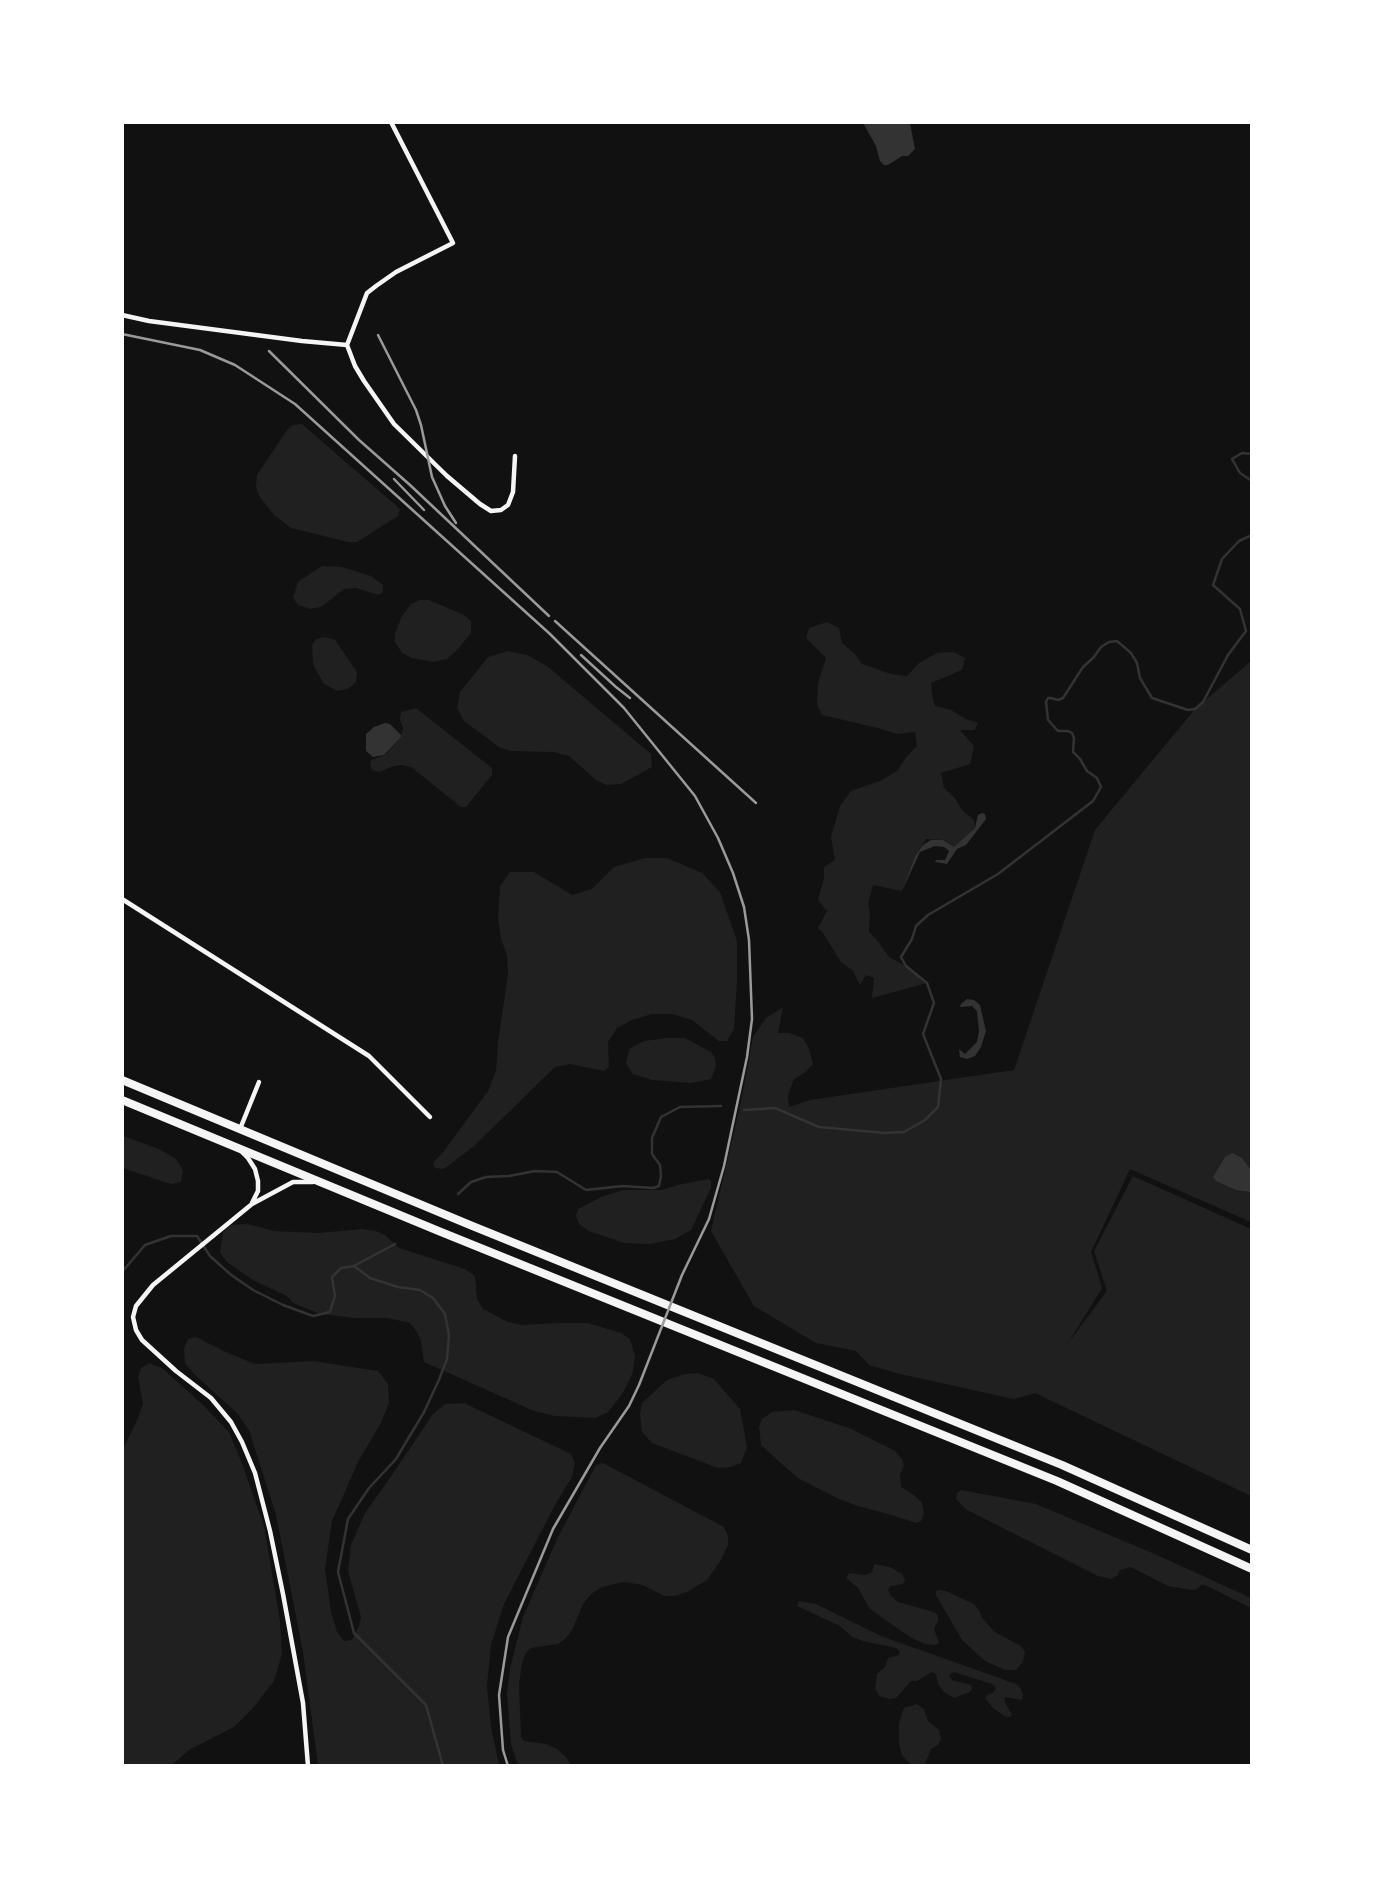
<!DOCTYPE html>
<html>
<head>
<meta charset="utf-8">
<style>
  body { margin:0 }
  #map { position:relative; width:1374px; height:1888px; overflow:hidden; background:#111; font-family:Inter,sans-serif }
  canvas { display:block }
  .frame { position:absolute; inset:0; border:124px solid #fff; pointer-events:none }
</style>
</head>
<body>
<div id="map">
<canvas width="1374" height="1888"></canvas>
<div class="frame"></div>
</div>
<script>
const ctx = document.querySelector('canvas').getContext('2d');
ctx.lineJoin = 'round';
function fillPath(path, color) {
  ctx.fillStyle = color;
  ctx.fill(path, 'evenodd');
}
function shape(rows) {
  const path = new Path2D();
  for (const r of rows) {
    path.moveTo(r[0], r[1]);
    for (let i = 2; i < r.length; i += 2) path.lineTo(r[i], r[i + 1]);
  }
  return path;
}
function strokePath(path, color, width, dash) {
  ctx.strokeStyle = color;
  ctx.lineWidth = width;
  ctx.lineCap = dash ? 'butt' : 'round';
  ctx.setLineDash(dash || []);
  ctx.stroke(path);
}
fillPath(shape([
  [302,424,400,509,398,516,357,542,348,542,291,528,274,515,259,496,256,487,257,475,287,430,293,425],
  [322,566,342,567,371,576,383,585,383,592,379,595,356,588,344,589,321,607,310,609,298,605,293,598,298,582],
  [420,600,429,600,464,615,471,621,471,633,458,649,447,659,433,662,412,658,402,653,395,642,395,633,402,616,411,604],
  [827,622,839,628,842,643,854,653,862,664,891,674,907,676,919,663,937,653,953,652,965,658,962,670,931,683,932,695,935,706,951,710,966,719,978,723,975,730,960,730,974,746,970,764,941,773,944,788,954,797,963,811,974,820,975,828,954,847,943,840,926,839,915,856,902,891,873,885,868,904,870,914,869,932,877,940,889,957,906,966,927,983,872,998,874,978,866,975,860,985,853,971,841,962,823,933,818,928,827,911,818,900,824,878,824,867,835,860,831,837,840,806,851,791,880,781,897,771,907,756,917,746,915,732,897,734,878,728,822,715,817,704,818,683,826,658,806,638,809,628],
  [325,637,335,640,357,672,356,682,348,689,337,691,323,683,313,664,312,645,316,639],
  [508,651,527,655,547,666,651,754,652,767,621,784,607,785,596,780,569,756,553,752,511,751,499,747,464,721,457,708,460,692,488,657],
  [1251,661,1251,1222,1130,1169,1091,1252,1102,1288,1068,1343,1107,1291,1094,1251,1133,1176,1251,1229,1251,1496,1035,1393,1014,1399,900,1374,869,1365,856,1351,816,1343,754,1306,711,1231,741,1102,753,1037,766,1018,783,1007,778,1033,789,1033,803,1038,809,1049,813,1064,804,1073,794,1079,788,1095,789,1107,810,1100,1014,1070,1095,830,1195,709],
  [416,708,492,768,492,775,466,807,461,807,411,767,402,765,394,766,379,772,372,770,370,765,371,760,385,755,401,737,403,728,400,720,401,712],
  [645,858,667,858,702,873,720,892,737,941,737,982,734,1029,727,1041,719,1041,692,1020,672,1014,652,1014,632,1020,617,1028,608,1042,609,1067,604,1071,570,1064,555,1067,474,1146,444,1169,435,1168,433,1163,444,1151,488,1091,496,1071,498,1042,508,974,507,955,501,939,498,918,500,886,510,872,534,872,572,895,592,889,614,867],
  [667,1038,685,1038,711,1052,715,1058,716,1066,711,1079,691,1083,652,1080,633,1074,626,1063,629,1049,644,1041],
  [123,1136,159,1149,176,1159,183,1170,181,1182,171,1184,123,1168],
  [708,1179,711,1181,711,1188,691,1230,675,1239,650,1244,624,1243,589,1231,579,1224,576,1216,578,1209,601,1197,623,1190,662,1190,678,1185],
  [248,1224,274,1231,319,1233,362,1229,376,1231,385,1235,399,1248,465,1269,475,1276,477,1299,483,1309,508,1322,522,1325,557,1323,588,1323,621,1333,630,1339,632,1346,635,1356,633,1372,623,1393,608,1412,595,1418,555,1416,534,1411,424,1362,421,1341,417,1332,410,1323,388,1318,355,1318,320,1314,293,1303,287,1296,253,1280,228,1263,220,1253,223,1232,231,1225],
  [196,1337,226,1352,255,1364,313,1361,378,1371,388,1384,389,1403,381,1423,359,1460,332,1521,325,1569,331,1611,337,1632,344,1641,352,1640,359,1626,361,1617,348,1571,351,1545,365,1513,392,1475,433,1414,445,1404,464,1403,571,1454,575,1463,572,1477,556,1503,504,1604,491,1645,487,1686,491,1727,499,1765,318,1765,303,1652,276,1515,249,1430,237,1413,195,1375,185,1363,184,1349,188,1339],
  [149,1363,162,1368,202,1404,229,1432,243,1466,264,1526,280,1621,282,1654,274,1681,253,1708,234,1727,189,1750,172,1765,123,1765,123,1448,136,1423,143,1404,138,1377,141,1368],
  [698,1373,714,1379,740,1409,747,1447,741,1463,731,1467,718,1468,652,1443,642,1432,640,1414,642,1403,667,1380,685,1374],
  [794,1410,849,1428,895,1451,902,1459,904,1465,900,1475,901,1487,914,1495,922,1503,924,1513,921,1521,917,1523,913,1522,892,1515,858,1506,839,1499,798,1478,775,1458,761,1445,759,1427,762,1419,772,1412],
  [603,1463,724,1527,728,1536,728,1545,721,1560,707,1580,689,1591,675,1596,664,1596,643,1585,624,1582,602,1587,591,1594,583,1604,572,1630,566,1638,558,1644,531,1648,526,1653,522,1663,519,1684,521,1737,524,1741,546,1744,557,1749,566,1757,571,1765,518,1765,511,1744,507,1694,510,1669,523,1617,558,1537,596,1465],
  [961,1490,1036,1504,1157,1555,1251,1598,1251,1608,1205,1585,1201,1585,1197,1589,1192,1590,1168,1586,1131,1567,1120,1570,1118,1575,1111,1579,1098,1576,967,1510,956,1499,957,1493],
  [874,1564,890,1567,902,1574,905,1580,903,1584,891,1586,888,1590,891,1596,898,1602,934,1612,938,1615,938,1621,934,1629,939,1643,935,1645,925,1644,910,1637,870,1609,858,1588,846,1578,849,1573,864,1575,868,1574,872,1572],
  [939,1590,946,1591,974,1604,979,1610,982,1618,995,1632,1021,1646,1025,1652,1023,1662,1016,1670,1005,1670,985,1661,962,1640,936,1595,936,1591],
  [799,1601,816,1604,881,1636,1016,1684,1021,1689,1023,1696,1022,1700,1004,1697,1005,1703,1012,1714,1011,1717,1006,1717,993,1708,985,1698,987,1695,993,1693,996,1688,992,1684,954,1672,949,1675,952,1680,971,1685,972,1689,970,1692,954,1698,944,1692,938,1684,936,1674,932,1672,917,1681,911,1681,896,1698,890,1699,879,1696,875,1688,877,1674,885,1667,888,1658,899,1655,900,1652,896,1648,863,1641,852,1637,840,1626,797,1606],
  [917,1704,924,1709,928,1721,939,1730,941,1739,938,1745,931,1749,925,1764,923,1765,911,1765,902,1755,899,1744,899,1723,904,1708]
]), '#202020');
fillPath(shape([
  [863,123,910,123,915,149,908,156,902,156,888,165,884,165,880,161,876,146],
  [385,723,390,724,401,735,401,737,384,755,373,757,366,751,366,734,374,727],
  [982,813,985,814,986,819,966,845,957,849,947,864,935,862,936,860,945,860,949,851,944,847,935,846,920,852,902,891,915,856,923,845,931,840,943,840,954,847,975,828,978,815],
  [967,999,974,1000,980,1005,986,1031,981,1047,975,1056,967,1059,960,1057,959,1049,965,1054,977,1042,979,1031,977,1011,972,1006,960,1007,961,1004],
  [1232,1153,1242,1158,1251,1170,1251,1192,1236,1190,1216,1181,1213,1177,1225,1157]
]), '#333');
strokePath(shape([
  [1252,454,1242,453,1232,459,1240,473,1252,481],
  [744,1110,775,1108,819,1127,885,1133,904,1132,925,1120,938,1107,941,1079,923,1034,934,1003,927,983,906,966,901,957,912,939,916,926,928,915,998,874,1093,801,1101,787,1097,778,1087,771,1080,759,1073,752,1074,738,1072,733,1068,731,1058,731,1048,720,1046,702,1048,698,1051,698,1058,700,1063,698,1083,667,1094,657,1101,647,1109,642,1117,641,1131,653,1137,663,1140,678,1152,698,1188,710,1195,709,1203,702,1228,655,1246,631,1240,609,1213,585,1222,559,1239,541,1252,535],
  [458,1194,471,1182,486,1177,509,1176,535,1171,557,1172,586,1190,623,1186,653,1188,659,1186,661,1176,660,1165,652,1154,652,1138,661,1117,680,1107,721,1106],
  [354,1266,370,1278,398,1287,420,1290,433,1298,445,1314,449,1335,447,1359,438,1382,424,1412,396,1459,369,1488,348,1519,338,1572,354,1633,426,1705,443,1766],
  [122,1272,145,1245,171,1236,197,1236,210,1256,230,1274,253,1290,283,1305,313,1316,330,1312,335,1296,332,1277,341,1268,354,1266,395,1244]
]), '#333', 2.5);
strokePath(shape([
  [391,122,453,243,396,272,376,286,367,293,347,345,355,366,364,381,394,424,447,476,480,504,491,511,501,510,508,505,513,492,515,456],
  [122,315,149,321,302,341,347,345],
  [122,899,369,1056,430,1117],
  [240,1129,259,1082],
  [242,1152,248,1158,255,1169,258,1181,258,1191,252,1203],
  [308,1766,303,1703,283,1594,270,1531,255,1473,242,1442,231,1422,211,1398,176,1371,142,1340,136,1330,133,1317,136,1306,153,1285,252,1204,293,1182,313,1182]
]), '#f5f5f5', 4.5);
strokePath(shape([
  [122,1080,470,1225,1062,1465,1252,1550],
  [122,1100,441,1232,1057,1481,1252,1569]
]), '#f5f5f5', 8);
strokePath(shape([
  [122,334,200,350,235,365,295,404,550,634,624,708,695,796,718,838,733,873,744,907,749,940,752,1019,747,1057,724,1166,709,1219,682,1275,639,1385,629,1406,600,1448,553,1529,508,1637,499,1695,503,1750,508,1766],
  [378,335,416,410,421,425,432,477,445,506,456,523],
  [269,351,359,440,410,485,549,616],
  [394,479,424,510],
  [555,621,756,803],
  [581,655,616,687,630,698]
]), '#9a9a9a', 2.5);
</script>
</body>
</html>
